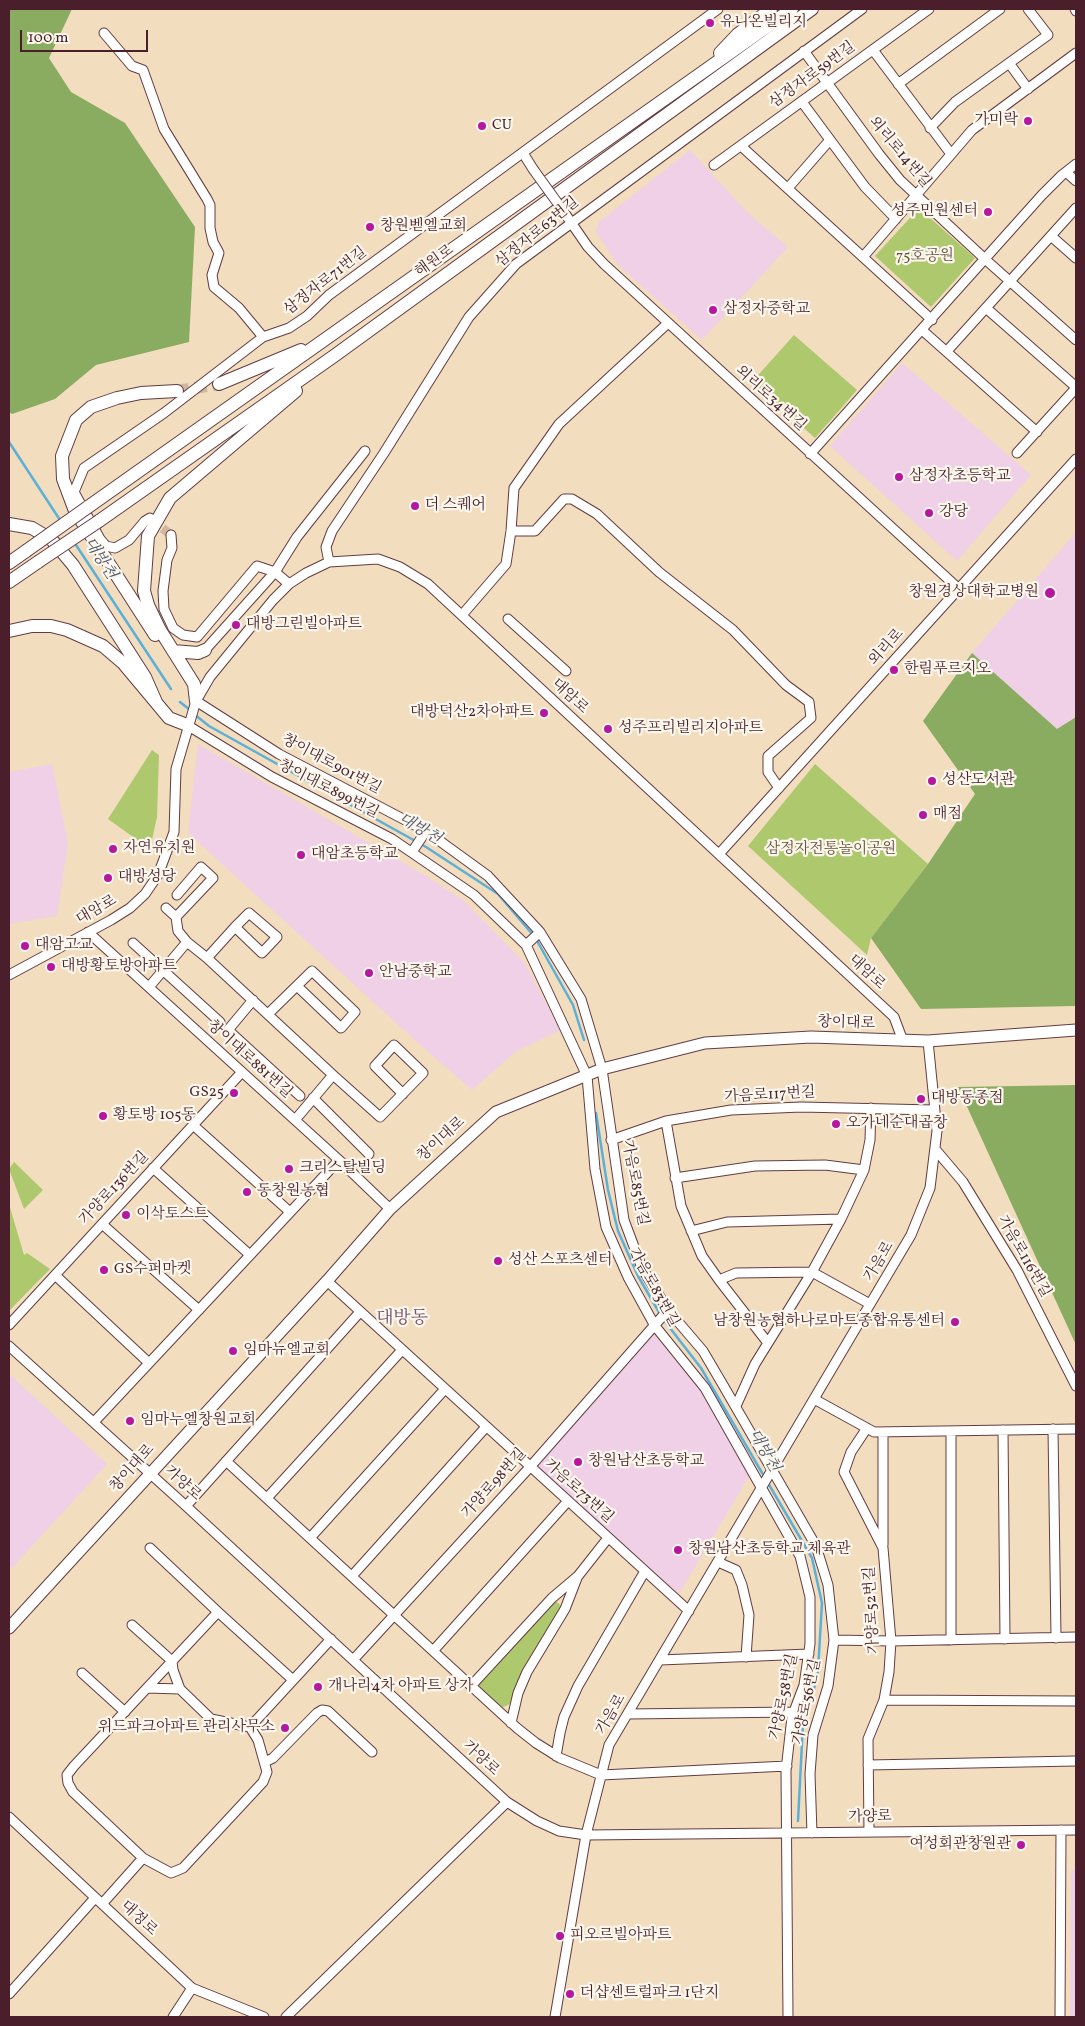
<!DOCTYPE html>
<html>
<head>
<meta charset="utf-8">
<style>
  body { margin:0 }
  #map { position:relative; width:1085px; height:2026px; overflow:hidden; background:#f2ddbf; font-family:Vollkorn,serif }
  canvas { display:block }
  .frame { position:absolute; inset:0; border:10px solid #4a1f2b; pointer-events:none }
  .scale { position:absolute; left:20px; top:30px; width:128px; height:22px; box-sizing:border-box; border:2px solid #4a1f2b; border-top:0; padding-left:6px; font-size:15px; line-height:18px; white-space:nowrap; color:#4a1f2b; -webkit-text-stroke:4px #fbf7ec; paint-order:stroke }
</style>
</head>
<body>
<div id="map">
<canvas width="1085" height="2026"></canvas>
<div class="frame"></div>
<div class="scale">100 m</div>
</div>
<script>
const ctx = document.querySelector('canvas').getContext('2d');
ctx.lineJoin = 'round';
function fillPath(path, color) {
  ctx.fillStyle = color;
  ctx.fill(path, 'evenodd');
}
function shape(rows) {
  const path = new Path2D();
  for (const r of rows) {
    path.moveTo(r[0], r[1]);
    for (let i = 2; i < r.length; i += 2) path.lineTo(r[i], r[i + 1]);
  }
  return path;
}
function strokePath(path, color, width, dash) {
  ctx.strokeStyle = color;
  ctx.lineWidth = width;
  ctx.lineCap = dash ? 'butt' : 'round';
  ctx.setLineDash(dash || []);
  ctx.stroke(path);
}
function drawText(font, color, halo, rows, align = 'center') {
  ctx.font = font + ' Vollkorn,"Noto Serif KR",serif';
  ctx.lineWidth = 4.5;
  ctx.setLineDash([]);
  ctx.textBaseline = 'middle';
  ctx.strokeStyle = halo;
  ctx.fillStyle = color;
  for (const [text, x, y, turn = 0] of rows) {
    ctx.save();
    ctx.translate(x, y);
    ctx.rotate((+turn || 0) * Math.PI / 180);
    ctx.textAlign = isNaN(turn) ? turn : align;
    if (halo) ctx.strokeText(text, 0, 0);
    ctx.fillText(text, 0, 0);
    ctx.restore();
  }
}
fillPath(shape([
  [690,150,747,212,788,247,702,340,618,265,596,232,599,222],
  [902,363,1031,475,957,561,830,446],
  [1076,532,1076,717,1057,730,972,653],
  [198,744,426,876,463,900,524,962,560,1030,515,1052,472,1090,416,1041,188,833],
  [52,764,68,843,57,916,9,924,9,772],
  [653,1333,703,1394,749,1476,679,1594,535,1466],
  [9,1374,107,1464,9,1571],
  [1071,1869,1076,1869,1076,2017,1070,2017]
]), '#efd0e7');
fillPath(shape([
  [919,208,975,258,931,307,875,256],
  [794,335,857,390,815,438,752,382],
  [152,750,159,755,157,817,150,849,108,819],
  [815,764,928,864,871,938,867,955,748,846],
  [14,1162,43,1190,24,1209,9,1169],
  [9,1204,24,1255,27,1253,50,1269,9,1311],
  [552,1598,565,1609,516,1701,497,1710,471,1686]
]), '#aec86d');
fillPath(shape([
  [9,9,72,9,49,58,71,92,125,123,195,227,189,342,96,365,55,399,12,414,9,412],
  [972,653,1057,729,1076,717,1076,1006,921,1009,871,938,928,864,975,794,923,721],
  [1076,1085,1076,1345,958,1087]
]), '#8aac60');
strokePath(shape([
  [9,442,60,520],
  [74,542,171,689],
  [180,702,190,710],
  [194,714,209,726,426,847,498,894,533,935],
  [536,939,573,1005,584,1040],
  [596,1113,608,1190,618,1231,638,1276,660,1314],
  [663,1319,701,1368,765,1478],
  [768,1483,812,1558,822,1603,818,1671,812,1698,803,1723,798,1821]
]), '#5cb0d8', 2.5);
strokePath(shape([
  [152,520,171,535]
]), '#d0b7a1', 9, [9, 4.5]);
strokePath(shape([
  [177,391,219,384]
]), '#d0b7a1', 12, [12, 6]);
const minor = shape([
  [1075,9,1076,11],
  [104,33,132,66,143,70,164,129,207,199,210,205,210,228,213,242,219,253,212,275,214,287,239,308,263,337,289,328,307,316,329,295,718,9],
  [873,50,951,154],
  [804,51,879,154,900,180,986,260,1076,340],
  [1009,63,1028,89],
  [898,84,1000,9],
  [802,102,865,187,896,219],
  [930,128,955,102,1048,35,1028,9],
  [741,146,932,320],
  [523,153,533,169],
  [714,165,929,9],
  [1066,172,1076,181],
  [788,188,829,141],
  [559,205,588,247,604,264,959,589],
  [1051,236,1076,258],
  [863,257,972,130,1076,53],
  [986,308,1076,387],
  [922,330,1037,432],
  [947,351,1076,208],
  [1017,453,1076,388],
  [810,454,1042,195,1062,175,1076,164],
  [150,518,145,521,129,540,115,548,106,546,100,539,74,492,84,468,164,413,263,337],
  [511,531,535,531,564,499,572,499,597,514,659,572,733,630,786,685,809,702,811,718,768,756,768,772,779,788],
  [171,535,172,548,167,560,163,591,164,609,173,628,183,635,197,637,198,636,257,566,275,572,289,584],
  [329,562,326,547,332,531,384,453,469,317,516,264,862,9],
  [462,615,506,564,511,531,514,488,559,424,667,324],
  [508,619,566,671],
  [205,650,275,572,297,537,365,451],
  [196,701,279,754,426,831,488,876,540,932,581,999,602,1069,624,1220,642,1268,668,1310,703,1351,723,1385,816,1546,828,1585,834,1640,828,1686,813,1735,810,1774,812,1833],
  [187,725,272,777,392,839,474,895,526,945,587,1076,595,1169,606,1227,628,1277,655,1326,705,1388,800,1556,810,1597,810,1644,804,1685,792,1717,786,1770,788,2017],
  [412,852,426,831],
  [719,854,1076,459],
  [166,908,176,917,178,931,187,942,207,958,333,1075],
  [176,917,213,878,201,867,177,895],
  [88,932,339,1160,390,1209],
  [133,943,220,1022],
  [526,945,540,932],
  [207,958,235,927,249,913,277,937,262,953,235,927],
  [9,975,111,920,130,908,145,894,158,875,174,832,176,769,196,701,210,677,273,600,289,584,306,573,329,562,378,559,400,567,428,584,894,1017,903,1041],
  [149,987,187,942],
  [253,1000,228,1030,300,1096],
  [268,1014,312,971,355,1012,341,1028,297,986],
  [313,1098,369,1154],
  [295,1120,333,1075,380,1117,423,1073,394,1045,375,1066,403,1094],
  [666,1121,681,1206,702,1256,719,1280,736,1273,812,1272,870,1304],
  [193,1125,290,1212],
  [611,1140,666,1121,731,1110,801,1107,934,1110],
  [935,1149,963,1182,1017,1270,1076,1386],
  [153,1168,250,1255],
  [675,1178,755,1166,825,1165,864,1170],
  [102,1224,199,1310],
  [691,1231,727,1222,841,1219],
  [55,1275,149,1363],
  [719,1280,768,1343],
  [327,1281,689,1611],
  [9,1325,242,1072],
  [9,1346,186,1506,507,1802,537,1821,559,1831,586,1835,1076,1830],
  [814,1399,874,1432,1076,1429],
  [736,1406,755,1364,812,1272,841,1219,864,1170,870,1140,871,1108],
  [94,1422,339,1160],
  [867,1428,851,1452,844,1472,883,1548,891,1641,889,1672,884,1700,868,1739,869,1832],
  [1053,1429,1056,1638],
  [1003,1430,1005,1639],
  [951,1431,951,1640],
  [883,1432,883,1545],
  [226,1461,517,1728,536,1743,560,1758,601,1775,787,1766],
  [267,1498,402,1350],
  [186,1506,360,1312],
  [310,1538,445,1389],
  [150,1548,218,1612],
  [718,1562,736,1570,742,1585,749,1615,746,1657],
  [352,1576,486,1427],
  [834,1640,891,1641,1076,1637],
  [433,1651,568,1501],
  [353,1660,530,1467,668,1310],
  [660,1660,809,1654],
  [82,1673,125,1712],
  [471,1686,552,1598,578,1576,608,1538],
  [147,1688,180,1689],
  [884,1700,1076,1701],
  [628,1714,794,1712],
  [511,1723,518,1693,527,1672,565,1609,577,1578],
  [250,1727,331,1639],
  [556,1756,560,1733,564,1717,578,1686,645,1571],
  [265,1762,273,1758,317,1713,322,1710,328,1711,372,1752],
  [868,1765,1076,1761],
  [9,1817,192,1988,264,2017],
  [143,1858,73,1792,68,1783,67,1775,74,1766,218,1612,293,1680],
  [102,1904,143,1858,171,1873,183,1868,263,1782,267,1772,258,1740,250,1727,211,1719,180,1689,173,1670,172,1661,132,1625],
  [9,1994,95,1898],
  [173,2017,192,1988],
  [286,2017,507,1802],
  [555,2017,586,1835,609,1745,911,1235,930,1188,937,1131,928,1041],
  [1060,2017,1061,1830]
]);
const major = shape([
  [9,1628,327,1281,390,1209,496,1112,602,1069,705,1043,811,1037,928,1041,1076,1030]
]);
const highway = shape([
  [720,53,738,34,771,9],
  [219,384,301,350],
  [88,507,792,9],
  [99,521,334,356,812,9],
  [9,524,32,528,52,540,73,565,145,677,156,702],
  [9,563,26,551],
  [9,582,38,562],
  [9,631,32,626,51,626,67,630,103,646,123,663,169,718,187,725],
  [155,635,75,511,63,479,62,456,76,420,91,407,117,398,141,393,177,391],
  [173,651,198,653,205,650],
  [196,701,194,684,160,630,148,605,144,591,148,536,170,498,296,391]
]);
strokePath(minor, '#633c41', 11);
strokePath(major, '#633c41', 13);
strokePath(highway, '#633c41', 14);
strokePath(minor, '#fff', 9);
strokePath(major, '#fff', 11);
strokePath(highway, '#fff', 12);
const minorBridge = shape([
  [533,169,559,205]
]);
const highwayBridge = shape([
  [26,551,88,507],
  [38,562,99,521]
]);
strokePath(minorBridge, '#633c41', 11, []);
strokePath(highwayBridge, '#633c41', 14, []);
strokePath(minorBridge, '#fff', 9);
strokePath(highwayBridge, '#fff', 12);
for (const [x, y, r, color] of [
  [710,23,5,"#b5179e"],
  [1028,121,5,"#b5179e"],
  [482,126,5,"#b5179e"],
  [988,212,5,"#b5179e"],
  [370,227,5,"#b5179e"],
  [713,310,5,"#b5179e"],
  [899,477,5,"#b5179e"],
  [415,506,5,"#b5179e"],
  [929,513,5,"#b5179e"],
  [1050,593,6,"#b5179e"],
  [236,625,5,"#b5179e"],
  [894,670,5,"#b5179e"],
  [544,713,5,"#b5179e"],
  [608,729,5,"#b5179e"],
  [932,781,5,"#b5179e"],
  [923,815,5,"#b5179e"],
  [113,849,5,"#b5179e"],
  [301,855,5,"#b5179e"],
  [108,878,5,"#b5179e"],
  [25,946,5,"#b5179e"],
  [51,967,5,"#b5179e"],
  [369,973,5,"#b5179e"],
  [234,1093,5,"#b5179e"],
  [921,1099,5,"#b5179e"],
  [103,1116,5,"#b5179e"],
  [836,1124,5,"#b5179e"],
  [289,1169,5,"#b5179e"],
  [247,1192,5,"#b5179e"],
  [126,1215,5,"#b5179e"],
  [498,1261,5,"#b5179e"],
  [104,1270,5,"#b5179e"],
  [955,1322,5,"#b5179e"],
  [233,1351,5,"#b5179e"],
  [130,1421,5,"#b5179e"],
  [578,1462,5,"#b5179e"],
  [678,1550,5,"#b5179e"],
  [318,1687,5,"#b5179e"],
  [285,1728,5,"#b5179e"],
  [1021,1845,5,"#b5179e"],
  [560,1936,5,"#b5179e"],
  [570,1994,5,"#b5179e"]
]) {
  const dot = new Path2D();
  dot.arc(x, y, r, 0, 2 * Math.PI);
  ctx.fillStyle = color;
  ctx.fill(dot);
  strokePath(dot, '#fbf7ec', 2);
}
drawText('15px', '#4a1f2b', '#fbf7ec', [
  ["유니온빌리지",720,23],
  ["가미락",1018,121,"right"],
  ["CU",492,126],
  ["성주민원센터",978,212,"right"],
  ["창원벧엘교회",380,227],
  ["삼정자중학교",723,310],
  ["삼정자초등학교",909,477],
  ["더 스퀘어",425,506],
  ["강당",939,513],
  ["창원경상대학교병원",1039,593,"right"],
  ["대방그린빌아파트",246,625],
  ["한림푸르지오",904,670],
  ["대방덕산2차아파트",534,713,"right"],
  ["성주프리빌리지아파트",618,729],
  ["성산도서관",942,781],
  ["매점",933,815],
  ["자연유치원",123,849],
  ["대암초등학교",311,855],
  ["대방성당",118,878],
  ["대암고교",35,946],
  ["대방황토방아파트",61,967],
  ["안남중학교",379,973],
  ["GS25",224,1093,"right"],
  ["대방동종점",931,1099],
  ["황토방 105동",113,1116],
  ["오가네순대곱창",846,1124],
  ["크리스탈빌딩",299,1169],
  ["동창원농협",257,1192],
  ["이삭토스트",136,1215],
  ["성산 스포츠센터",508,1261],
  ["GS수퍼마켓",114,1270],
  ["남창원농협하나로마트종합유통센터",945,1322,"right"],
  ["임마뉴엘교회",243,1351],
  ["임마누엘창원교회",140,1421],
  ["창원남산초등학교",588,1462],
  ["창원남산초등학교 체육관",688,1550],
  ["개나리4차 아파트 상가",328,1687],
  ["위드파크아파트 관리사무소",275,1728,"right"],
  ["여성회관창원관",1011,1845,"right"],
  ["피오르빌아파트",570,1936],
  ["더샵센트럴파크 1단지",580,1994]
], 'left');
drawText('15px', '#4a1f2b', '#fbf7ec', [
  ["삼정자로59번길",813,76,-36],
  ["외리로14번길",899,153,50],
  ["삼정자로63번길",538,233,-39],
  ["해원로",435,262,-36],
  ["삼정자로71번길",326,282,-38],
  ["외리로34번길",770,399,42],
  ["외리로",887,648,-48],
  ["대암로",569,697,43],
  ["창이대로901번길",331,765,28],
  ["창이대로899번길",328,790,27],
  ["대암로",97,911,-30],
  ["대암로",866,973,43],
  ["창이대로",846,1024,2],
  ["창이대로881번길",249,1060,42],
  ["가음로117번길",770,1096,-3],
  ["창이대로",442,1140,-42],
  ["가음로85번길",634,1183,79],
  ["가양로136번길",115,1189,-47],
  ["가음로116번길",1023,1257,60],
  ["가음로",880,1262,-59],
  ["가음로83번길",653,1288,61],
  ["창이대로",133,1469,-48],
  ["가양로",182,1484,42],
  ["가양로98번길",495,1484,-48],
  ["가음로73번길",578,1492,42],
  ["가양로52번길",873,1610,-93],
  ["가양로58번길",785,1697,-78],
  ["가양로56번길",808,1702,-78],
  ["가음로",612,1715,-60],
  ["가양로",480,1759,43],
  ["가양로",870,1818,-1],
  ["대정로",138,1919,43]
]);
drawText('15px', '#68523f', '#fbf7ec', [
  ["75호공원",925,257],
  ["삼정자전통놀이공원",831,850]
]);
drawText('italic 16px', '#515970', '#fbf7ec', [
  ["대방천",99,559,57],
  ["대방천",419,830,30],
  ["대방천",763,1451,60]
]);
drawText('18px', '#76526d', '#fbf7ec', [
  ["대방동",402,1320]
]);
</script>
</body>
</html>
